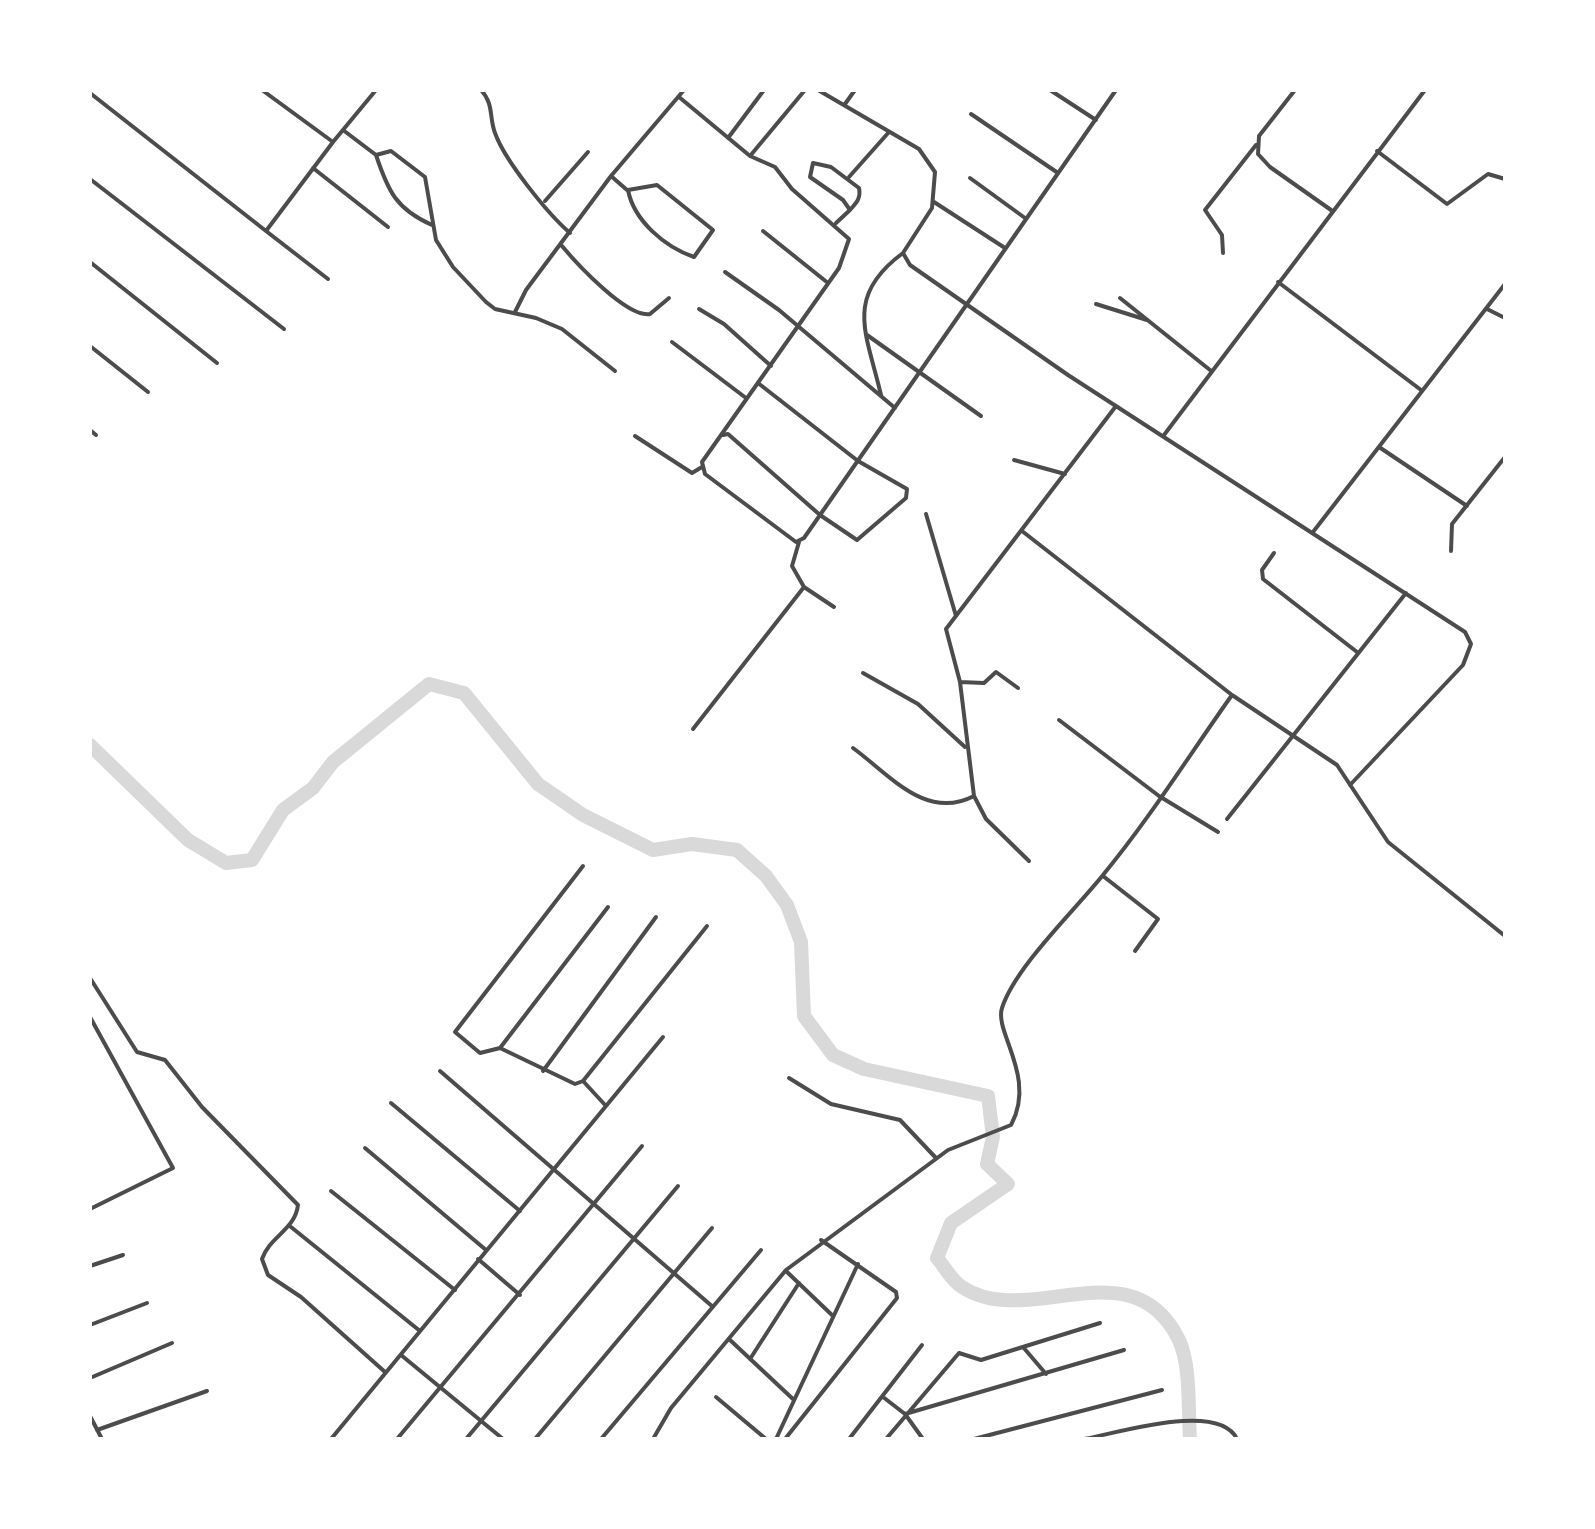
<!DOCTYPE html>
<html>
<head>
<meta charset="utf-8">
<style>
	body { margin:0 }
	#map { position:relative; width:1595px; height:1529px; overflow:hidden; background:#fff; font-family:Quicksand,sans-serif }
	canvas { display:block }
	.frame { position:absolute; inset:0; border:92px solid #fff; pointer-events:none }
</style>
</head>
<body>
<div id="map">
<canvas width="1595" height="1529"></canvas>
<div class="frame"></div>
</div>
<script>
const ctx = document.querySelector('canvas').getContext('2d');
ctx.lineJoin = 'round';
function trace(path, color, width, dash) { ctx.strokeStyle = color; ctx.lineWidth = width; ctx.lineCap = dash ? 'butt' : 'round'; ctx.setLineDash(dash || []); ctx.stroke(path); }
trace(new Path2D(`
	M90,745L188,840L226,863L252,860L283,810L313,788L333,762L429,684L464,693L538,784L583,815L653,850L692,844L737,850L766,876L787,905L801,942L804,1016L833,1055L864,1069L988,1096L993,1137L987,1164L1008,1184L951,1223L937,1258C944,1266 952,1281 962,1287C1028,1331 1132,1244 1179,1340C1191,1366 1188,1410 1190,1439`), '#d9d9d9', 14);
trace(new Path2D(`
	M262,90L333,142L376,90
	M481,90C494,104 489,117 495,133C505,161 548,214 570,233
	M818,90L919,149L935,172L932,208L903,253L910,265L1068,375L1465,632L1471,644L1463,665L1350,785
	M1050,90L1096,120
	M1295,90L1259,136L1258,154L1270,167L1331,210
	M90,93L266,231L333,142
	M679,97L750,156L775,167L792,189L849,239L839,268L702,462L705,474L796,542L804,538L1116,90
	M845,104L855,90
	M971,114L1058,173
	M343,130L376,155L391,151L425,177L436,240L453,267L486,302L495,309L536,318L562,329L615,371
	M728,138L764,90
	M1377,151L1447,204L1488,174L1505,179
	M376,155C388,191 396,209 432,225
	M750,156L805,90
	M313,168L388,227
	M611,176L627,190
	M849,177L889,132
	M970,178L1025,218
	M90,179L284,329
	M657,185L713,230L694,257C665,247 634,221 628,190Z
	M545,201L588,152
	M934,202L1005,248
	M836,223L850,210C857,202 861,198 859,188L831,167L813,163L810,177L843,200L850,210
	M266,231L328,279
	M763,231L828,283
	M562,246C577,264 627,318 650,314L669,298
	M1223,253L1222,235L1205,210L1256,145
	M90,262L217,363
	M725,272L779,310L895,408
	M1278,282L1421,390
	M1120,298L1210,370
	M1096,304L1147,320
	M699,309L724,324L771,366
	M1487,309L1505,318
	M515,312L526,290L611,176L684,90
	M867,335L981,416
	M672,342L746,398
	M90,346L148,392
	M881,395C867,334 843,297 903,253
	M90,430L96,435
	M723,435L728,434L820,515L857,540L906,498L907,489L858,461L758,383
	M1164,435L1425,90
	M635,436L692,473L702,467
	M1379,447L1467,506
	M1014,460L1065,474
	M926,514L956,616
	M1022,531L1232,695L1337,765L1388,842L1505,936
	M1313,532L1505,284
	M1451,551L1452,524L1505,457
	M1274,553L1262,570L1263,579L1357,652
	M804,587L834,607
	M863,673L918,704L965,747
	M960,682L984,683L996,672L1018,688
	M1059,720L1159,796L1218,832
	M693,729L804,587L792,566L799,542
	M853,748C890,775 926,821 974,796
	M1227,819L1406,593
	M1029,861L986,819L974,796L960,682L946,629L1116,406
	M583,866L455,1032L480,1053L500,1048L575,1084L583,1081L606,1106
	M1103,876L1158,919L1135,951
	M90,978L137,1052L165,1060L202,1107L298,1205C295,1230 270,1236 262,1259L268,1275L301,1297L385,1372
	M90,1017L173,1168L90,1209
	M500,1048L608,907
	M440,1071L713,1307
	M543,1071L656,917
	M789,1078L831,1104L900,1120L936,1158
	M583,1081L707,926
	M391,1103L520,1211
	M365,1148L486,1250
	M331,1191L455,1290
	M291,1227L420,1331
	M478,1259L520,1295
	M90,1266L123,1255
	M786,1271L833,1316
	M90,1325L147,1303
	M730,1340L794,1400
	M1023,1347L1046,1374
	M401,1355L503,1439
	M750,1359L799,1283
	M90,1378L172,1343
	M716,1397L766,1439
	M883,1397L905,1414L923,1439
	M905,1414L1124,1350
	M90,1416L102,1439
	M97,1430L207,1391
	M331,1439L663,1037
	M397,1439L642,1146
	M466,1439L678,1186
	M535,1439L712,1228
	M601,1439L761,1250
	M653,1439L671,1408L786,1270L948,1150L1011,1125C1037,1077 994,1032 1002,1008C1015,967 1076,909 1103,875C1150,818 1190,754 1232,695
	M776,1439L858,1264
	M785,1439L897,1298L896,1292L821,1240
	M849,1439L922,1345
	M886,1439L959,1353L981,1360L1100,1323
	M974,1439L1162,1390
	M1084,1439C1118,1433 1219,1401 1237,1439`), '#4c4c4c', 4);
</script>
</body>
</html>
